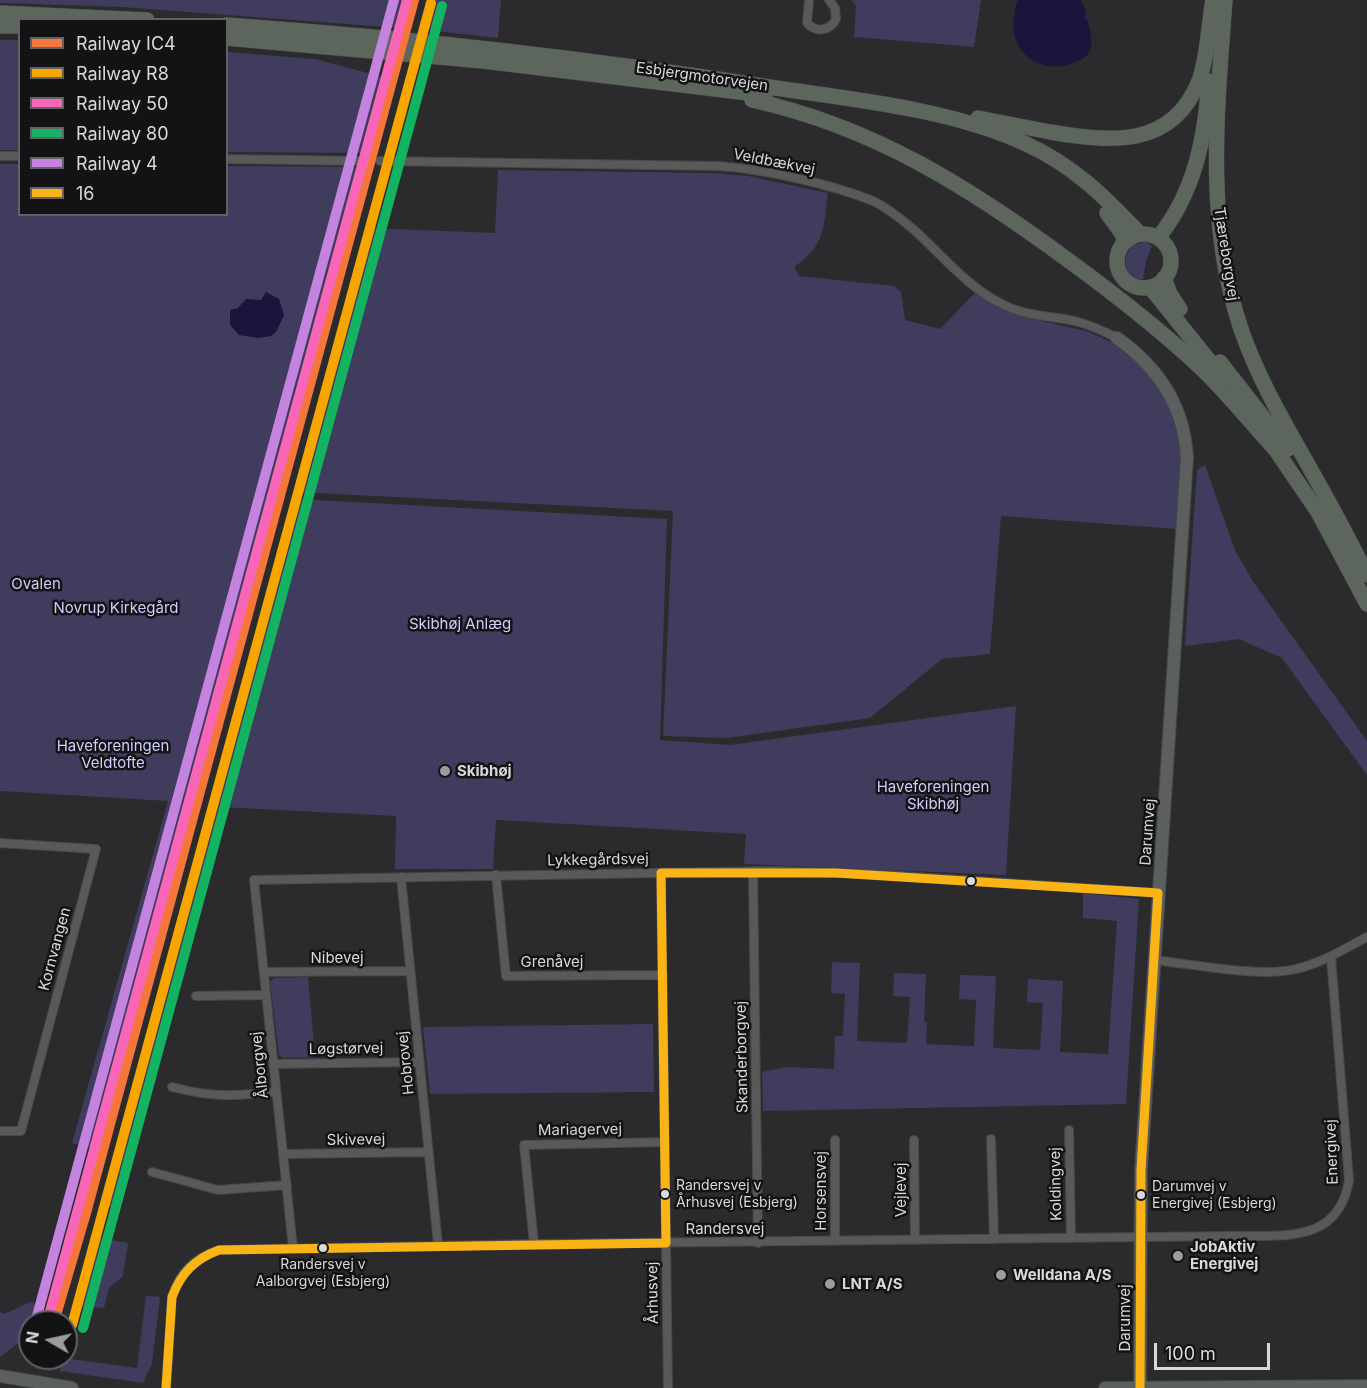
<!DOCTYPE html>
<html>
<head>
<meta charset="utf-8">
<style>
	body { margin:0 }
	#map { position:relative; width:1367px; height:1388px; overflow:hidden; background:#2b2b2d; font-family:Inter,sans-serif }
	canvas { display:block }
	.legend { position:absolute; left:18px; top:18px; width:210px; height:198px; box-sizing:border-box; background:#131315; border:2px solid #626265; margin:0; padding:8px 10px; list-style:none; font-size:18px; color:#d9d9dc }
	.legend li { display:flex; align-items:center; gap:12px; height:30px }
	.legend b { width:30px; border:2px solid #626265 }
	.north { position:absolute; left:18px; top:1310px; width:60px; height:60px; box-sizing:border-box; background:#131315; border:2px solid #626265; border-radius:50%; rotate:279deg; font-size:16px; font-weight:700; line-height:24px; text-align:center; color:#d9d9dc }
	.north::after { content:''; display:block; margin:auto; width:21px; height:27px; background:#9c9c9f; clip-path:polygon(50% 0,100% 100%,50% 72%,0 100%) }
	.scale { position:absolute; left:1154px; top:1343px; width:116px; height:27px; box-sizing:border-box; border:3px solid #d9d9dc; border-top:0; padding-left:8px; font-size:18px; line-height:21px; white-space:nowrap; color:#d9d9dc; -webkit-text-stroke:4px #131315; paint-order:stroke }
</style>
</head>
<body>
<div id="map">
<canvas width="1367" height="1388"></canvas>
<ul class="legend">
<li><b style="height:8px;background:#f5763a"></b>Railway IC4</li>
<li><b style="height:8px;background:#f7a600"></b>Railway R8</li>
<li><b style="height:8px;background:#fa66b7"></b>Railway 50</li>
<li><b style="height:8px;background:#13b361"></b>Railway 80</li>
<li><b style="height:8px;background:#c483df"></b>Railway 4</li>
<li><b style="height:8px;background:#fbb416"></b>16</li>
</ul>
<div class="north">N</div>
<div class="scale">100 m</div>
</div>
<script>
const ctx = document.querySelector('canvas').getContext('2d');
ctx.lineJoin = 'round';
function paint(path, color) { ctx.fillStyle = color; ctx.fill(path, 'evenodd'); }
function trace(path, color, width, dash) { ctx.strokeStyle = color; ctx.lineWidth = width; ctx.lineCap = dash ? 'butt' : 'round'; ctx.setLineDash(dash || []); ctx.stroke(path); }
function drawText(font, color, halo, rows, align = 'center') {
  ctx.font = font + ' Inter,sans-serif'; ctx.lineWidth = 5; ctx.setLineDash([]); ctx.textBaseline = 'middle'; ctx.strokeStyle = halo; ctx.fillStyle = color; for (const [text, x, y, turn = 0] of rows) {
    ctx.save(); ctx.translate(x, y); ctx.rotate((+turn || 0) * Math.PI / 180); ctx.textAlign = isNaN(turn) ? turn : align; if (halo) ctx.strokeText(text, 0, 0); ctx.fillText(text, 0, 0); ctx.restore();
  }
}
paint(new Path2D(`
	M0,0H407L399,28L122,7L0,3Z
	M426,0H501L498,38L418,29Z
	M851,0H981L974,47L854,37L856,6Z
	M0,40H19V150H0Z
	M227,52L315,59L387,78L366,153L227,152Z
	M0,164H19L20,214H226L227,166L362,167L209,717L93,1149L72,1143L168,801L0,791Z
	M498,170L712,173L748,176L828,193C823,228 826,245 794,267L799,276L894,286L901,292L905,320L940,329L975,293L1015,315L1086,331L1111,342L1145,368L1168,401L1180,444V484L1177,529L1001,516L990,654L942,659L870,718L726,738L663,736L673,511L296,492L366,228L495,233Z
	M1146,241L1152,246L1146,261L1143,280C1125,277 1120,258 1133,245Z
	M1205,465L1235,550L1252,580L1367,741V775L1282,658L1239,639L1185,646L1197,470Z
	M298,499L667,519L660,740L730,745L1016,706L1006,875L744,864L746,834L496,820L493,869H395L396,816L220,807L116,1208L103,1205L114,1155L234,717H244L240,712L291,513Z
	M1083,893L1139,899L1126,1104L763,1111L762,1072L787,1067L834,1069L835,1036H843L845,994L831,993L832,962L860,963L857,1041L907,1043L910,997L893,996L894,973L926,974L924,1022H927L926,1044L974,1046L976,1000L959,999L960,975L996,976L993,1048L1040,1050L1043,1003L1027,1002L1028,979L1063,981L1060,1052L1108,1054L1117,921L1083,918Z
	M308,977L315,1057L283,1058L279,1055L270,982L274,978Z
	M653,1024L654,1092L430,1094L423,1027Z
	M94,1237L128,1243L123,1276L109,1288L104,1308L79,1306L75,1302Z
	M146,1296L160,1297L152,1364L143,1383L60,1371L63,1358L137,1368Z
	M30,1302L39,1305L18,1343L0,1357V1312L4,1314Z`), '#3f3c5d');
paint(new Path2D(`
	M1018,0H1081L1086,11L1084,18L1088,20C1090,30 1094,43 1089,52C1087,57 1082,59 1078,61C1043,79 1005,52 1015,13C1016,8 1015,5 1018,0Z
	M266,292L279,299L284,315L276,332L271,336L258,338L239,335L230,325V310L238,308L246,299L261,300Z`), '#1c143c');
const street = new Path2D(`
	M809,0L807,23C816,33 830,31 836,19L835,8L829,0
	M0,156H20
	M226,159L365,161
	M380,161L718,166C763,169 831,184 873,201C884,206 897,216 907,224C940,251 964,286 1004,305C1026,316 1051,316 1075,321C1090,325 1104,331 1117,338
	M0,843L96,849L21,1131H0
	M753,871L758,1243
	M661,873L668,1388
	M496,875L506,976L663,975
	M401,877L438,1245
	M1154,960C1192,964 1260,978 1296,969C1322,963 1344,949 1367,937
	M264,972L410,971
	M196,996L266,995
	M273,1064L420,1062
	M172,1087C214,1098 234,1096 276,1092
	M1069,1130L1071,1238
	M991,1139L994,1239
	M835,1140V1241
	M914,1140L915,1240
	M283,1154L429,1152
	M152,1172L218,1190L287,1185
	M534,1244L524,1145L665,1142
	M293,1248L254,880L772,871L870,874L1158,893
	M166,1388L172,1297C180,1272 194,1258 219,1250L534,1244L1234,1236C1283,1235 1339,1244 1349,1180L1331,957`);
const secondary = new Path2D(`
	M1117,338C1158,367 1184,406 1187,457L1141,1170L1140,1388
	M0,1376L72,1388
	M1105,1388L1367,1386`);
const highway = new Path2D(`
	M1225,0C1217,109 1205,223 1241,329C1257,376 1282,419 1307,463C1328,500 1348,537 1367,575
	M0,13L147,20
	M226,25C410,38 594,59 776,88C856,100 949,109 1024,143C1073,165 1104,196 1140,234
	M0,26H20
	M226,38L483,61L765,95
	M752,100C875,127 972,189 1072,263C1117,296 1162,331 1202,369C1228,394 1251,423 1275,449
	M978,118C1002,123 1026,127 1050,132C1110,142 1172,149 1199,81C1208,56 1208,27 1213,0
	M1107,213L1123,235L1124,243
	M1117 261a27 27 0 1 1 54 0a27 27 0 1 1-54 0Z
	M1158,238C1195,192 1205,138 1209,81
	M1164,278L1170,294L1180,309
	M1150,287L1223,378
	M1220,362L1288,449
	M1271,443L1318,512L1367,604`);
trace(street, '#474749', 10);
trace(secondary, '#474749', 14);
trace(highway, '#474749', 16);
trace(street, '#59595a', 8);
trace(secondary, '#5b5f5d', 12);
trace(highway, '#5d665d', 15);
trace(new Path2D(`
	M661,873H836L1158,893
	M661,873L666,1243
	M166,1388L172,1297C181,1273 195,1259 219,1250L666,1243
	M1140,1388L1141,1170L1158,893`), '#fbb416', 9);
trace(new Path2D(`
	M54,1322L86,1213L414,0`), '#f5763a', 10);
trace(new Path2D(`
	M72,1325L431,3`), '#f7a600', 10);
trace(new Path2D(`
	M48,1319L407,0`), '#fa66b7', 10);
trace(new Path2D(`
	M83,1328L442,6`), '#13b361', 10);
trace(new Path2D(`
	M37,1316L394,0`), '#c483df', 10);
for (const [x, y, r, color] of [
	[445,771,6,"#9c9c9f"],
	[971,881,5,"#d9d9dc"],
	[665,1194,5,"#d9d9dc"],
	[1141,1195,5,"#d9d9dc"],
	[323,1248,5,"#d9d9dc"],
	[1178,1256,6,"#9c9c9f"],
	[1001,1275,6,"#9c9c9f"],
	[830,1284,6,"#9c9c9f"]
]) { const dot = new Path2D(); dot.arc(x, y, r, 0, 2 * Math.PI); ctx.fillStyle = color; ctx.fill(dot); trace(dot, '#131315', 2); }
drawText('14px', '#d9d9dc', '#131315', [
	["Randersvej v",676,1186],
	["Århusvej (Esbjerg)",676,1203],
	["Darumvej v",1152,1187],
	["Energivej (Esbjerg)",1152,1204],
	["Randersvej v",323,1265,"center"],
	["Aalborgvej (Esbjerg)",323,1282,"center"]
], 'left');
drawText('15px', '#d9d9dc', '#131315', [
	["Esbjergmotorvejen",702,77,8],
	["Veldbækvej",774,162,11],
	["Tjæreborgvej",1226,254,81],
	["Darumvej",1148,832,-86],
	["Lykkegårdsvej",598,860,-1],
	["Kornvangen",55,949,-75],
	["Nibevej",337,958],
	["Grenåvej",552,962],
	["Løgstørvej",346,1049,-1],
	["Skanderborgvej",742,1057,-91],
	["Hobrovej",406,1063,-96],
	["Ålborgvej",260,1065,-96],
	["Mariagervej",580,1130,-1],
	["Skivevej",356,1140,-1],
	["Energivej",1332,1152,-92],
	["Koldingvej",1056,1184,-91],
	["Vejlevej",901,1190,-90],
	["Horsensvej",821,1191,-90],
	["Randersvej",725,1229],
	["Århusvej",653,1293,-91],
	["Darumvej",1125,1318,-90]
]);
drawText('15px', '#cfcdfd', '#131315', [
	["Ovalen",36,584],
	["Novrup Kirkegård",116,608],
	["Skibhøj Anlæg",460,624],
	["Haveforeningen",113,746],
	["Veldtofte",113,763],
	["Haveforeningen",933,787],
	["Skibhøj",933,804]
]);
drawText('bold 15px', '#d9d9dc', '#131315', [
	["Skibhøj",457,771],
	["JobAktiv",1190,1247],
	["Energivej",1190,1264],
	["Welldana A/S",1013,1275],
	["LNT A/S",842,1284]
], 'left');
</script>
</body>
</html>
